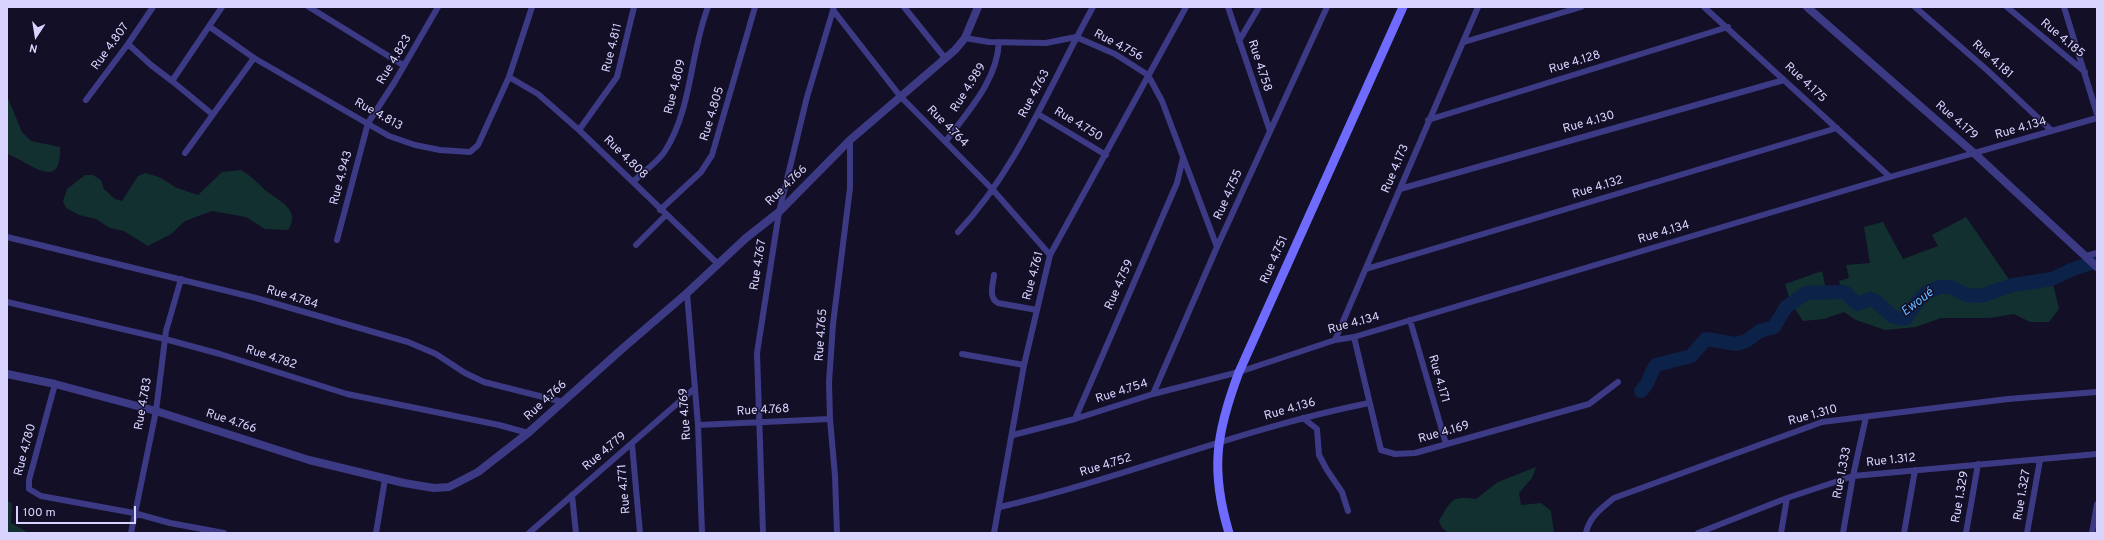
<!DOCTYPE html>
<html>
<head>
<meta charset="utf-8">
<style>
	body { margin:0 }
	#map { position:relative; width:2104px; height:540px; overflow:hidden; background:#130f26; font-family:Overpass,sans-serif }
	canvas { display:block }
	.frame { position:absolute; inset:0; border:8px solid #d9d4ff; pointer-events:none }
	.north { position:absolute; left:16px; top:16px; width:40px; height:40px; -webkit-text-stroke:3px #130f26; paint-order:stroke; rotate:192deg; font-size:11px; font-weight:700; line-height:16px; text-align:center; color:#d9d4ff }
	.north::after { content:''; display:block; margin:auto; width:14px; height:18px; background:#d9d4ff; clip-path:polygon(50% 0,100% 100%,50% 72%,0 100%) }
	.scale { position:absolute; left:16px; top:506px; width:120px; height:18px; box-sizing:border-box; border:2px solid #d9d4ff; border-top:0; padding-left:5px; font-size:12px; line-height:14px; white-space:nowrap; color:#d9d4ff; -webkit-text-stroke:3px #130f26; paint-order:stroke }
</style>
</head>
<body>
<div id="map">
<canvas width="2104" height="540"></canvas>
<div class="frame"></div>
<div class="north">N</div>
<div class="scale">100 m</div>
</div>
<script>
const ctx = document.querySelector('canvas').getContext('2d');
ctx.lineJoin = 'round';
function paint(path, color) { ctx.fillStyle = color; ctx.fill(path, 'evenodd'); }
function trace(path, color, width, dash) { ctx.strokeStyle = color; ctx.lineWidth = width; ctx.lineCap = dash ? 'butt' : 'round'; ctx.setLineDash(dash || []); ctx.stroke(path); }
function drawText(font, color, halo, rows, align = 'center') {
  ctx.font = font + ' Overpass,sans-serif'; ctx.lineWidth = 3; ctx.setLineDash([]); ctx.textBaseline = 'middle'; ctx.strokeStyle = halo; ctx.fillStyle = color; for (const [text, x, y, turn = 0] of rows) {
    ctx.save(); ctx.translate(x, y); ctx.rotate((+turn || 0) * Math.PI / 180); ctx.textAlign = isNaN(turn) ? turn : align; if (halo) ctx.strokeText(text, 0, 0); ctx.fillText(text, 0, 0); ctx.restore();
  }
}
paint(new Path2D(`
	M7,96L22,132L31,141L60,147C62,195 27,160 7,154Z
	M241,170C251,176 257,182 265,190C278,201 302,209 288,230L265,229L246,217L212,211L185,221L171,234L148,246L124,231L110,228L96,219L79,215L66,208L63,201L67,189L85,175H93L101,180L104,189L115,199L122,201L138,176L145,173L159,177L177,188L198,195L222,172Z
	M1966,217L2013,285L2052,279L2059,309L2049,322H2030L2014,314L1989,318H1941L1916,327L1885,330L1856,320L1844,312L1824,319L1803,321L1791,303L1785,284L1822,271L1827,294L1842,292L1839,281L1849,278L1846,265L1870,263L1864,227L1883,222L1903,259L1938,246L1932,235Z
	M1536,467L1532,478L1519,493L1521,505L1541,503L1551,511L1554,533H1449L1442,528L1439,521C1452,500 1450,496 1476,499L1498,482Z
	M7,501L12,503L11,523L29,533H7Z`), '#12302f');
trace(new Path2D(`
	M1641,391C1650,383 1649,374 1656,365L1691,356L1706,339L1736,344L1746,341L1760,331L1774,327L1786,307L1806,293L1843,292L1846,293L1857,304L1870,299L1874,300L1892,316L1902,319L1906,318L1918,301L1927,292L1940,287H1951L1966,295L1980,296L2013,285L2052,279L2071,270L2097,261`), '#0c2248', 14);
trace(new Path2D(`
	M309,7L403,65
	M904,7L945,58
	M1228,7L1270,131
	M1704,7L1890,177
	M1915,7L1987,70L2052,131
	M2007,7L2085,72
	M2064,7L2097,114
	M833,10L900,96L993,190L1050,255
	M210,27L254,58L389,136L415,145L440,150L470,152L478,145L509,77L532,7
	M965,38L989,42L1046,43L1076,37L1115,54L1148,75L1162,101L1217,247
	M1239,41L1259,7
	M1464,42L1581,7
	M128,44L151,65L172,81L222,7
	M509,77L538,94L579,130L718,264
	M172,81L212,114
	M86,100L128,44L153,7
	M1038,114L1106,155
	M1428,120L1728,27
	M579,130L617,77L634,7
	M946,141C968,111 997,81 999,42
	M185,153L254,58
	M634,181C643,172 658,162 665,151C692,109 690,53 708,7
	M1400,189L1784,80
	M660,210L701,172L712,155L755,7
	M958,232C1018,168 1050,84 1093,7
	M7,237L256,298L408,342L436,354L465,373L484,382L563,402
	M337,240L368,123L394,83L438,7
	M636,245L666,215
	M2086,256L2097,253
	M1366,269L1837,128
	M994,275C993,285 988,297 998,303L1037,310
	M687,293L698,425L702,533
	M7,302L165,339L220,354L347,394L499,425L528,433
	M1410,320L1446,444
	M1354,337L1381,450L1395,454L1415,453L1589,404L1618,382
	M1335,340L1478,7
	M962,354L1024,365
	M55,384L29,480V489L41,496L134,513L170,523L224,533
	M1153,394L1217,247L1327,7
	M1303,418L1317,429L1319,455L1327,470L1342,492L1348,511
	M1075,419L1177,183L1183,158
	M698,425L830,419
	M1013,435L1075,419L1153,394L1239,372L1335,340L1354,337L1890,177L2097,118
	M632,444L640,533
	M572,495L576,533
	M1000,507C1124,478 1243,428 1369,403
	M131,533L156,411L166,331L181,279
	M376,533L385,479
	M529,533L695,388
	M763,533L757,353L779,212L807,97L834,7
	M837,533L835,476L830,419L829,382L833,324L850,188V140
	M994,533L1024,365L1050,255L1186,7
	M1586,533C1589,517 1602,508 1614,498L1822,422L2008,399L2097,392
	M1698,533L1787,498L1853,476L2097,454
	M1781,533L1787,498
	M1843,533L1853,476L1866,417
	M1904,533L1915,470
	M1966,533L1978,464
	M2027,533L2040,460
	M2092,533L2097,504`), '#3d3a85', 6);
trace(new Path2D(`
	M1807,7L1975,154L2097,267
	M7,374L55,384L156,411L309,460L404,483L434,488L449,487L478,472L528,433L622,349L687,293L746,238L779,212L850,140L955,50L965,38L978,7`), '#3d3a85', 8);
trace(new Path2D(`
	M1229,533C1210,470 1216,433 1239,372L1403,7`), '#6f6bff', 9);
drawText('12px', '#d9d4ff', '#130f26', [
	["Rue 4.185",2062,39,40],
	["Rue 4.756",1118,46,28],
	["Rue 4.807",111,47,-54],
	["Rue 4.811",613,48,-76],
	["Rue 4.823",395,60,-59],
	["Rue 4.181",1992,60,42],
	["Rue 4.128",1575,63,-17],
	["Rue 4.758",1259,66,72],
	["Rue 4.175",1805,83,43],
	["Rue 4.809",676,87,-76],
	["Rue 4.989",969,88,-58],
	["Rue 4.763",1035,94,-62],
	["Rue 4.805",713,114,-73],
	["Rue 4.813",378,115,29],
	["Rue 4.179",1956,121,41],
	["Rue 4.130",1589,123,-16],
	["Rue 4.750",1078,125,31],
	["Rue 4.764",947,127,45],
	["Rue 4.134",2021,129,-16],
	["Rue 4.808",625,158,44],
	["Rue 4.173",1396,169,-67],
	["Rue 4.943",342,178,-75],
	["Rue 4.766",787,186,-44],
	["Rue 4.132",1598,188,-17],
	["Rue 4.755",1229,195,-66],
	["Rue 4.134",1664,233,-17],
	["Rue 4.751",1275,260,-66],
	["Rue 4.767",759,265,-81],
	["Rue 4.761",1034,276,-75],
	["Rue 4.759",1120,285,-66],
	["Rue 4.784",292,298,17],
	["Rue 4.134",1354,324,-15],
	["Rue 4.765",822,335,-86],
	["Rue 4.782",271,358,18],
	["Rue 4.171",1438,379,74],
	["Rue 4.754",1122,392,-18],
	["Rue 4.766",546,401,-43],
	["Rue 4.783",144,404,-80],
	["Rue 4.136",1290,410,-16],
	["Rue 4.768",763,411,-3],
	["Rue 4.769",686,414,-94],
	["Rue 1.310",1813,416,-15],
	["Rue 4.766",231,422,18],
	["Rue 4.169",1444,433,-16],
	["Rue 4.780",26,450,-75],
	["Rue 4.779",605,452,-40],
	["Rue 1.312",1891,461,-6],
	["Rue 4.752",1106,466,-17],
	["Rue 1.333",1843,473,-79],
	["Rue 4.771",625,489,-95],
	["Rue 1.327",2023,495,-80],
	["Rue 1.329",1961,497,-80]
]);
drawText('italic 13px', '#62b6ff', '#130f26', [
	["Ewoué",1918,303,-38]
]);
</script>
</body>
</html>
